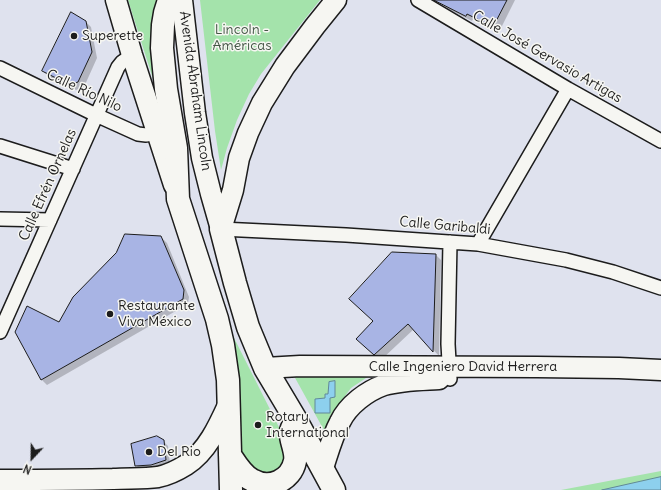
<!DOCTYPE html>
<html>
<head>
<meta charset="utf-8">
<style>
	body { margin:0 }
	#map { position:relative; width:661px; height:490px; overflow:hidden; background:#dfe2ee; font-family:Delius,sans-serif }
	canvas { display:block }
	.north { position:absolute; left:12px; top:438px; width:40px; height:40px; -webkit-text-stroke:3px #f6f6f2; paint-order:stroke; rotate:202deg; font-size:11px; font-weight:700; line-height:16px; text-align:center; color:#1c1c1c }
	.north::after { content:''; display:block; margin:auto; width:14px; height:18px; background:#1c1c1c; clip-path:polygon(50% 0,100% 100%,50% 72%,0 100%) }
</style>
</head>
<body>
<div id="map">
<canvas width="661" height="490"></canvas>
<div class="north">N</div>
</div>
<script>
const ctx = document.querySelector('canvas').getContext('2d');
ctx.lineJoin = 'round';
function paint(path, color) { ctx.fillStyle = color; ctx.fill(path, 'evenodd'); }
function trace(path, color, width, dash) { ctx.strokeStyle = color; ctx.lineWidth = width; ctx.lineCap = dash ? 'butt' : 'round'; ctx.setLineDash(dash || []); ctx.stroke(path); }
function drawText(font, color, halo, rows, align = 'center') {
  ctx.font = font + ' Delius,sans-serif'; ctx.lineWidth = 3; ctx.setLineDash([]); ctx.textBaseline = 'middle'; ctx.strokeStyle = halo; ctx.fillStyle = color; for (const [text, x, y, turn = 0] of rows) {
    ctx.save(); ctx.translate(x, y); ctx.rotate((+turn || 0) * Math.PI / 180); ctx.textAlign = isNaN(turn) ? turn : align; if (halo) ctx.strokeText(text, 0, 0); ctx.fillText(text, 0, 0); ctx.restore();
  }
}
paint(new Path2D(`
	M128,0H156C150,26 154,52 155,78L153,79Z
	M200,0H320L261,74L249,94L237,120L227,148L221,170L215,131Z
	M229,328L290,449L285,470L259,477L240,455Z
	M294,376H369L351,388L330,416L325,432Z
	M661,471V490H553H561Z`), '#a4e3ab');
const water = new Path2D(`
	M335,381V397L330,398V413H315V399L325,398V394H328L329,382Z
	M661,477V490H602Z`);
paint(water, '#8dd0ee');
trace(water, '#60889a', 1);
paint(new Path2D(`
	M444,0H515L499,32L473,19L472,21L448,9L443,4Z
	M85,21L91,27L97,58L84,87L76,90L49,77L43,71Z
	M161,237L167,243L189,297L188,304L47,385L42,380L16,332L59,324Z
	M436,255L441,260L439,356L414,329L381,360L363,345Z
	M163,441L168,446L170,464L156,468L140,469L136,465Z`), '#0003');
const building = new Path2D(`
	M434,0H507L493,27L467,14L466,16Z
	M71,12L86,21L92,52L78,82L70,85L42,71Z
	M125,234L161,236L184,290L183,299L41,380L15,332L27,306L59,322L73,297L116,253Z
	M392,252L436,254L433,352L408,324L374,355L356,339L373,321L349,299Z
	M157,436L164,440L166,460L151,465L135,466L131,444Z`);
paint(building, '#a8b4e4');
trace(building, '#1c1c1c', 1);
const street = new Path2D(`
	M418,0L568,89L661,141
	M0,68L96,115L138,134L146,135L157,133
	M0,146L73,169
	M0,219L50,220
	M221,229L346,235L478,244L566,260L613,272L661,288
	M478,244L568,89
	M0,332L118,67L122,62L132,55
	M450,379L448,344L450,242`);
const primary = new Path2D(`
	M116,0L132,55L174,185
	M182,0L195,113L202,158L211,194L221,229
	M221,229L233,190L239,158L248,133L262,103L285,66L315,26L336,0
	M265,368L300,366L537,367L619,368L661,370
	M323,468C328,453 332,437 340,422C348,405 367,391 384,385C402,380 421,380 439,379
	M0,480C38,480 75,480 113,479C128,478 143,479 158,477C168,475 178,470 186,465C207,452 219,425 229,403`);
const highway = new Path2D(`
	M169,0L165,13L163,25L162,48L166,89L176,148L178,199L217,319L223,345L228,380L231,490
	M221,229L235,283L248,327L265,368L296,420L334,490
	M230,455C236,464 242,475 252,480C269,490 291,481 295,461C297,451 289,438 291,431C292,427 295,423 296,420`);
trace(street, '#1c1c1c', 16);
trace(primary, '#1c1c1c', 23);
trace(highway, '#1c1c1c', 25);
trace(street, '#f6f6f2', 13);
trace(primary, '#f6f6f2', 20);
trace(highway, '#f6f6f2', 22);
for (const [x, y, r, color] of [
	[74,36,4,"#1c1c1c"],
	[110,314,4,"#1c1c1c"],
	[258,425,4,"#1c1c1c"],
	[149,452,4,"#1c1c1c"]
]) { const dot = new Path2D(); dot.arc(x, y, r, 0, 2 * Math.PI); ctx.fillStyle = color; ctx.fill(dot); trace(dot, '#f6f6f2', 1.5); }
drawText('14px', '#455847', '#f6f6f2', [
	["Lincoln -",242,30],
	["Américas",242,46]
]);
drawText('14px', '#1c1c1c', '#f6f6f2', [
	["Superette",82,36],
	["Restaurante",118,306],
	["Viva México",118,322],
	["Rotary",266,417],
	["International",266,433],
	["Del Rio",157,452]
], 'left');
drawText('14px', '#1c1c1c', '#f6f6f2', [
	["Calle José Gervasio Artigas",547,57,30],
	["Calle Río Nilo",84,91,25],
	["Avenida Abraham Lincoln",195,91,82],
	["Calle Efrén Ornelas",48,185,-66],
	["Calle Garibaldi",445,226,5],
	["Calle Ingeniero David Herrera",463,367]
]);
</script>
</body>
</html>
